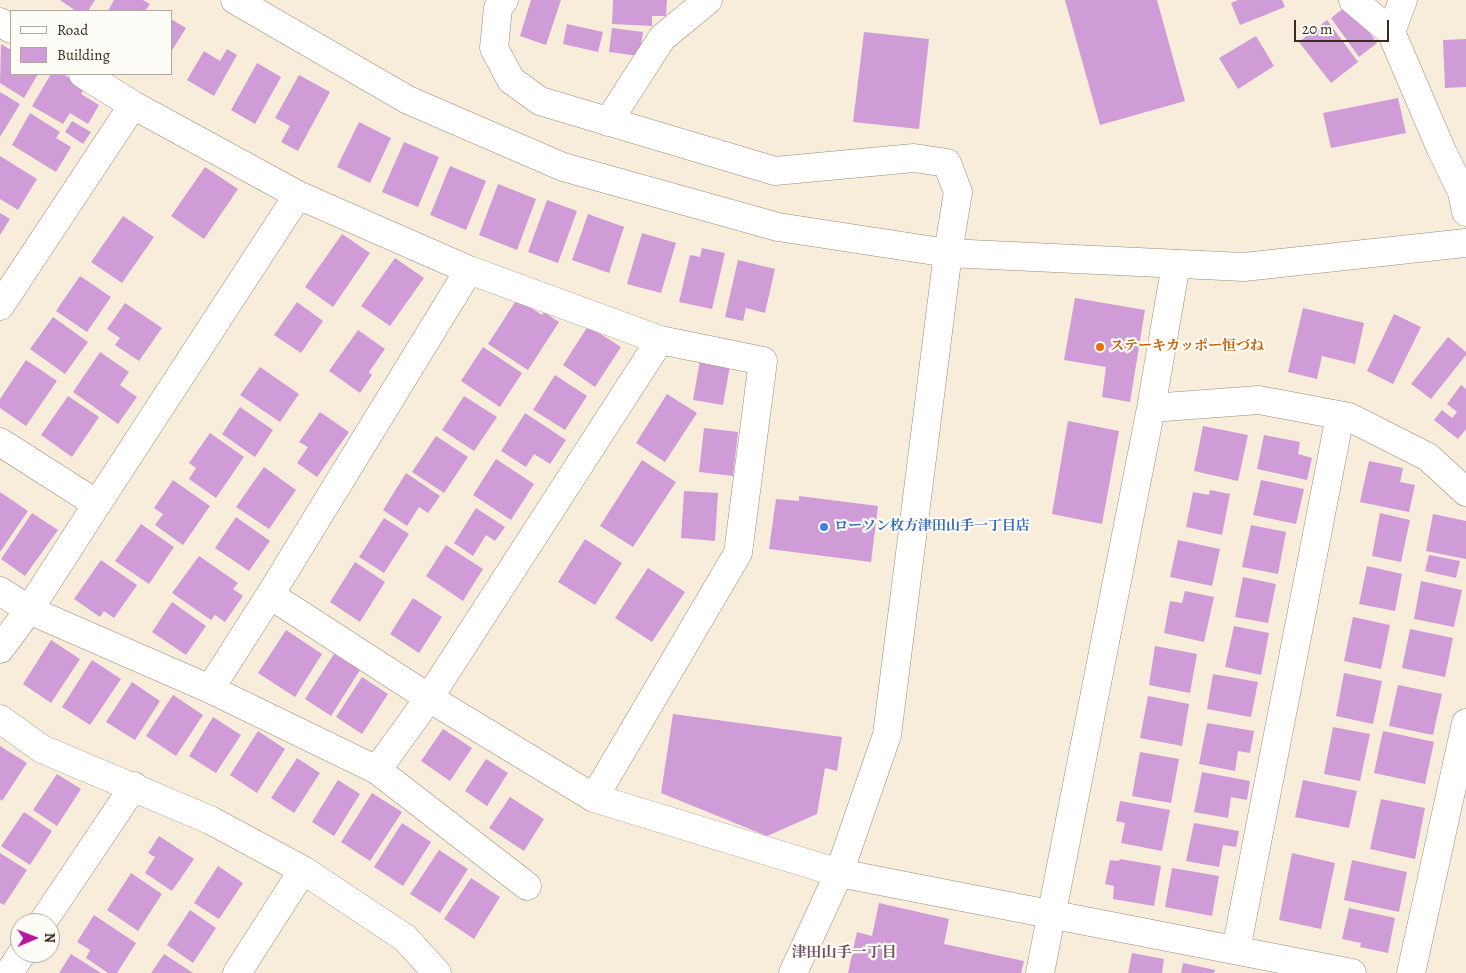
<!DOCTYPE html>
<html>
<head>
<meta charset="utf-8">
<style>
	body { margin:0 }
	#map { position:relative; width:1466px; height:973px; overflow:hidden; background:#f8ecdb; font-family:Alegreya,serif }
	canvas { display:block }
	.legend { position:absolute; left:10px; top:10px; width:162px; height:65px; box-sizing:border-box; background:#fdfcf7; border:1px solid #afa8a0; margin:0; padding:6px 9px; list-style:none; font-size:15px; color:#3b2a1e }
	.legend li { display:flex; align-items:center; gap:10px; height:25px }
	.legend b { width:25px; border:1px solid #afa8a0 }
	.north { position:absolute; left:10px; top:913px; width:50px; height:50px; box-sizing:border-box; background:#fdfcf7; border:1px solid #afa8a0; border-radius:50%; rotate:89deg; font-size:14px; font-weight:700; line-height:20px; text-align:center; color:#3b2a1e }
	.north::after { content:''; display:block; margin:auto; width:18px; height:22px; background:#b5179e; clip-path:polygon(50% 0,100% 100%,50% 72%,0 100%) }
	.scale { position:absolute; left:1294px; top:20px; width:95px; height:22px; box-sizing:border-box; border:2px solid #3b2a1e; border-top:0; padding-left:6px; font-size:15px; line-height:18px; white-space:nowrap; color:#3b2a1e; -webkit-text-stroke:4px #fdfcf7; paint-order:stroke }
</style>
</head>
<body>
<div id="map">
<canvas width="1466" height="973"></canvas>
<ul class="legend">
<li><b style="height:6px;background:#fff"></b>Road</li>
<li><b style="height:14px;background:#d09cd8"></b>Building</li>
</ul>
<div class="north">N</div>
<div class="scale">20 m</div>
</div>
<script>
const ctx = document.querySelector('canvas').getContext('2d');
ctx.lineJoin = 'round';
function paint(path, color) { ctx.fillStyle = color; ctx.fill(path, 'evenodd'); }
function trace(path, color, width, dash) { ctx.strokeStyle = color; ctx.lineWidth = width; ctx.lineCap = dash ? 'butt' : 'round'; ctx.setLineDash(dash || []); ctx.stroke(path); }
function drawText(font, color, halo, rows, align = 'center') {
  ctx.font = font + ' Alegreya,"Noto Serif JP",serif'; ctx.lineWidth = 4.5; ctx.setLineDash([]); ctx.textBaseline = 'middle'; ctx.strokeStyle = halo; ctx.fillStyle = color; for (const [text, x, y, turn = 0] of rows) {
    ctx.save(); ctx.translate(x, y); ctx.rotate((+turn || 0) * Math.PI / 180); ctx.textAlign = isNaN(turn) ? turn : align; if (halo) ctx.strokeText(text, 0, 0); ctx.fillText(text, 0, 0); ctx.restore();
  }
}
paint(new Path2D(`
	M60,0H95L88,11H76Z
	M114,0H143L150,4L145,11H108Z
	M531,0H561L546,45L520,36Z
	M613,0H667L666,16H652V26L612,24Z
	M1065,0H1157L1185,101L1100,125Z
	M1238,0H1282L1285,7L1240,25L1231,3Z
	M1349,4L1377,43L1359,57L1331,18Z
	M171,19L186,28L171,52Z
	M1327,20L1358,62L1331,83L1299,42Z
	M567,24L603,32L598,52L563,44Z
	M612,28L643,32L639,56L609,52Z
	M864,32L929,39L919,129L853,122Z
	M1256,36L1274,66L1238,89L1219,58Z
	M1466,39V87L1445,88L1443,40Z
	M1,44L11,50V74H38L24,98L0,83Z
	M227,49L237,55L214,96L187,80L204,51L220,61Z
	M257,63L281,77L255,124L231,110Z
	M51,74H63L85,87L81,94L99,105L88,124L70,113L63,124L32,106Z
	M299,75L330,92L298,151L281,142L290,126L275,118Z
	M0,92L20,104L0,137Z
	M1398,98L1406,133L1331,148L1323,113Z
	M30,113L60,132L56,138L71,147L56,172L12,145Z
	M72,121L91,132L83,144L65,132Z
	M359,122L391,138L370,183L337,167Z
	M404,142L439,157L418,207L382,192Z
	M0,156L37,179L18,210L0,199Z
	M450,166L486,181L466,230L430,215Z
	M205,167L238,189L204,239L171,216Z
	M498,184L536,199L517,250L479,235Z
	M547,200L577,211L558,263L528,252Z
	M0,213L10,219L0,235Z
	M588,214L624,227L609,273L572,260Z
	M123,216L154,237L122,283L91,262Z
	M642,233L676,243L661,293L627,284Z
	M342,234L370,253L333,307L305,287Z
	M702,248L725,253L712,309L679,302L690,255L700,257Z
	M395,258L424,278L390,326L361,306Z
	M738,260L775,269L765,313L746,308L743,321L725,317Z
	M80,276L111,297L87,332L56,311Z
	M1075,298L1145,310L1130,402L1102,397L1106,367L1064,360Z
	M517,299L542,315L544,312L559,322L528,370L488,344Z
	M297,302L323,321L301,353L274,335Z
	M125,303L162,328L139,361L115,345L120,338L107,329Z
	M1303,308L1364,323L1355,364L1322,356L1317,379L1288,372Z
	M1394,314L1421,327L1393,384L1367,371Z
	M53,317L88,342L65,374L30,349Z
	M588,326L621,347L595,387L563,365Z
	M358,330L385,349L369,372L372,375L360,393L329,371Z
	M1448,337L1466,352V355L1431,399L1411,384Z
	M483,347L522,373L500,407L461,381Z
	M100,352L129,372L120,385L137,397L118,424L73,392Z
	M701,355L731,360L723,405L693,400Z
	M26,360L57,381L26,426L0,408V399Z
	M260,367L299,394L280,422L240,395Z
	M555,375L587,396L565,430L533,410Z
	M1461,385L1466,389V429L1458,439L1434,420L1442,410L1452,418L1457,412L1447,404Z
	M667,394L697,413L665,462L636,443Z
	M68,396L99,417L72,457L41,435Z
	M464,396L497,417L474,451L442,430Z
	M240,407L273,430L255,457L222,434Z
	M320,412L349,432L317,477L297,463L308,447L299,442Z
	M525,413L566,440L550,464L534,454L526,467L501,451Z
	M1068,421L1119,431L1102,524L1052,514Z
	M1203,426L1248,435L1238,481L1194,471Z
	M704,428L738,432L733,476L699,472Z
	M210,433L244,457L216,498L189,479L196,468L189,463Z
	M1264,435L1300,442L1298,454L1312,458L1307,480L1257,469Z
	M436,436L468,457L444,493L412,472Z
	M496,459L534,484L511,520L473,495Z
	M642,460L676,482L633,547L600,526Z
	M1369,461L1403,468L1400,482L1415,485L1409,512L1360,502Z
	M264,467L296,490L269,529L236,507Z
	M406,473L440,496L428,513L419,507L407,526L383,510Z
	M173,480L210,506L183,545L155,525L163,514L154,508Z
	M1261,480L1304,489L1296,524L1253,515Z
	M1210,490L1230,494L1222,535L1186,527L1193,492L1209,495Z
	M684,491L718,493L715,541L681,538Z
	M0,492L28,511L0,552Z
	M799,496L878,506L871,562L769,549L776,499L799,501Z
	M476,508L505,527L495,541L486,535L473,556L454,543Z
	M32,513L58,530L25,576L1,559Z
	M1380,513L1410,520L1401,562L1372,556Z
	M1433,514L1466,521V559L1426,551Z
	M236,517L270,541L249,571L215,548Z
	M384,518L409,534L384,573L359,557Z
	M141,524L174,547L149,584L115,561Z
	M1251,525L1286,532L1278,574L1242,567Z
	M585,539L622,563L595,605L558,582Z
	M1178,540L1220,549L1212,586L1170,577Z
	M446,545L483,569L463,601L426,576Z
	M1429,555L1460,561L1456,578L1425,571Z
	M199,556L238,583L233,589L243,596L225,622L215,615L211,620L172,593Z
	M101,560L137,585L114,618L104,611L100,617L74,599Z
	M355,562L385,582L360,622L330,602Z
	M1367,566L1402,574L1395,611L1359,604Z
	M648,568L685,592L652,642L615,618Z
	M1243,577L1276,584L1268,623L1235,617Z
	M1421,581L1462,590L1454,627L1414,619Z
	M1185,591L1214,597L1204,642L1164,633L1170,601L1182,603Z
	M413,598L442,617L419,653L390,634Z
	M172,602L206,626L186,655L152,632Z
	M1353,617L1390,625L1381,669L1344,661Z
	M1234,626L1269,633L1261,675L1225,667Z
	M1410,629L1453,638L1445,677L1402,668Z
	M286,630L322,654L295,697L258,673Z
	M51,640L80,659L51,703L23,684Z
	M1155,646L1197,654L1190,693L1149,685Z
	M334,654L360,670L331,716L305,699Z
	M92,660L121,679L90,725L62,707Z
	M1344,673L1382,681L1373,724L1336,716Z
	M1213,674L1258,682L1251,717L1207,709Z
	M362,677L388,694L362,734L336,717Z
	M132,682L160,701L135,740L106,722Z
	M1398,685L1442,694L1433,735L1389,726Z
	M173,695L203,715L176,756L146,736Z
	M1148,696L1189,704L1182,746L1140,738Z
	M673,714L842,737L837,771L825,768L817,814L767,836L661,793Z
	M213,717L241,735L216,773L189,756Z
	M1207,723L1254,731L1250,753L1238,751L1235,771L1199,764Z
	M1333,727L1370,734L1360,781L1324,774Z
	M443,729L472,748L450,781L421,761Z
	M258,731L285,749L257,793L230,775Z
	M1383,731L1434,742L1425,784L1374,773Z
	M0,746L27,763L2,801L0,799Z
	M1140,752L1179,759L1171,803L1132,796Z
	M297,758L320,773L294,813L271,798Z
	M486,759L508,773L487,806L465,791Z
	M1202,772L1250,781L1247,800L1231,797L1228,818L1194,812Z
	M57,774L81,789L57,826L33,810Z
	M338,780L360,794L334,836L312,822Z
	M1303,780L1357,791L1349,828L1295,817Z
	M372,793L402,812L370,861L341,842Z
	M510,797L544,819L524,851L489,828Z
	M1381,799L1425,808L1415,859L1370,849Z
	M1120,801L1170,810L1162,851L1121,843L1125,823L1116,821Z
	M24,812L52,831L30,865L1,846Z
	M402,823L431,842L403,886L374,867Z
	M1194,823L1239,831L1236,847L1223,845L1219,867L1186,861Z
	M159,836L194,859L172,891L145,873L155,857L148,853Z
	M439,850L468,869L440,913L410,894Z
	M0,853L27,870L4,905L0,903Z
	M1292,853L1335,863L1321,929L1279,920Z
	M1120,859L1161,866L1154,906L1113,899L1114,886L1105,884L1110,860L1119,861Z
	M1352,860L1407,872L1399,912L1344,900Z
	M218,866L243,883L219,919L194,903Z
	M1172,868L1219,876L1212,916L1165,907Z
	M131,873L162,894L138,931L107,910Z
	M471,878L500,897L474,939L444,919Z
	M879,903L949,919L944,944L1024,961L1021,973H848L857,932L872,936Z
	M1349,908L1395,918L1388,953L1360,947L1361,943L1342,939Z
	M190,910L216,928L193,963L167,945Z
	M94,915L136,943L117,973H108L86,958L90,950L77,942Z
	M1132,953L1164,959L1162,973H1128Z
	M71,954L101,973H59Z
	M164,954L193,973H151Z
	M1183,963L1215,970L1214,973H1181Z`), '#d09cd8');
const minor = new Path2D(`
	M504,0L498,8L494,48L511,80L540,101L775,171L914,158L947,163L958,192L948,253
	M1353,0L1391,32L1441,149L1462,192L1466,212
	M0,22L11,29
	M1391,32L1403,0
	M83,74L133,105L298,195L469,270L660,340L763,361L738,553L594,798
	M608,122L662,38L708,0
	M469,270L270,595L429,698L594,798L839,873L1352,973
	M0,306L133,105
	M1151,408L1259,400L1349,417L1428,457L1466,492
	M0,442L97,504L298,195
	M0,591L29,610L210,689L377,770L527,886
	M0,649L29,610L97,504
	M210,689L270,595
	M0,719L42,749L210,820L303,870L405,938L437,973
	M377,770L429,698L660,340
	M42,923L134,786
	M1236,950L1340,416
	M9,973L22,953
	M237,973L303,870
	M1040,973L1151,408L1176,264
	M1411,973L1466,723`);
const tertiary = new Path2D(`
	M235,0L408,100L563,167L778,227L948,253L1244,267L1466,243
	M793,973L839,873L887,735L948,253`);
trace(minor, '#9a8b7c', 29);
trace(tertiary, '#9a8b7c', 29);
trace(minor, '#fff', 28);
trace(tertiary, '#fff', 28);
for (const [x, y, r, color] of [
	[1100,347,5,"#e8710a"],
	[824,527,5,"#3f7fe0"]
]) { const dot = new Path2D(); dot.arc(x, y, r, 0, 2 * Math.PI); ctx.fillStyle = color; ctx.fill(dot); trace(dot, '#fdfcf7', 2); }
drawText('bold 14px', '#c56008', '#fdfcf7', [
	["ステーキカッポー恒づね",1110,347]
], 'left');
drawText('bold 14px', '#366cbe', '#fdfcf7', [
	["ローソン枚方津田山手一丁目店",834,527]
], 'left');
drawText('bold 15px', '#6f525f', '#fdfcf7', [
	["津田山手一丁目",844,953]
]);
</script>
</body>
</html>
